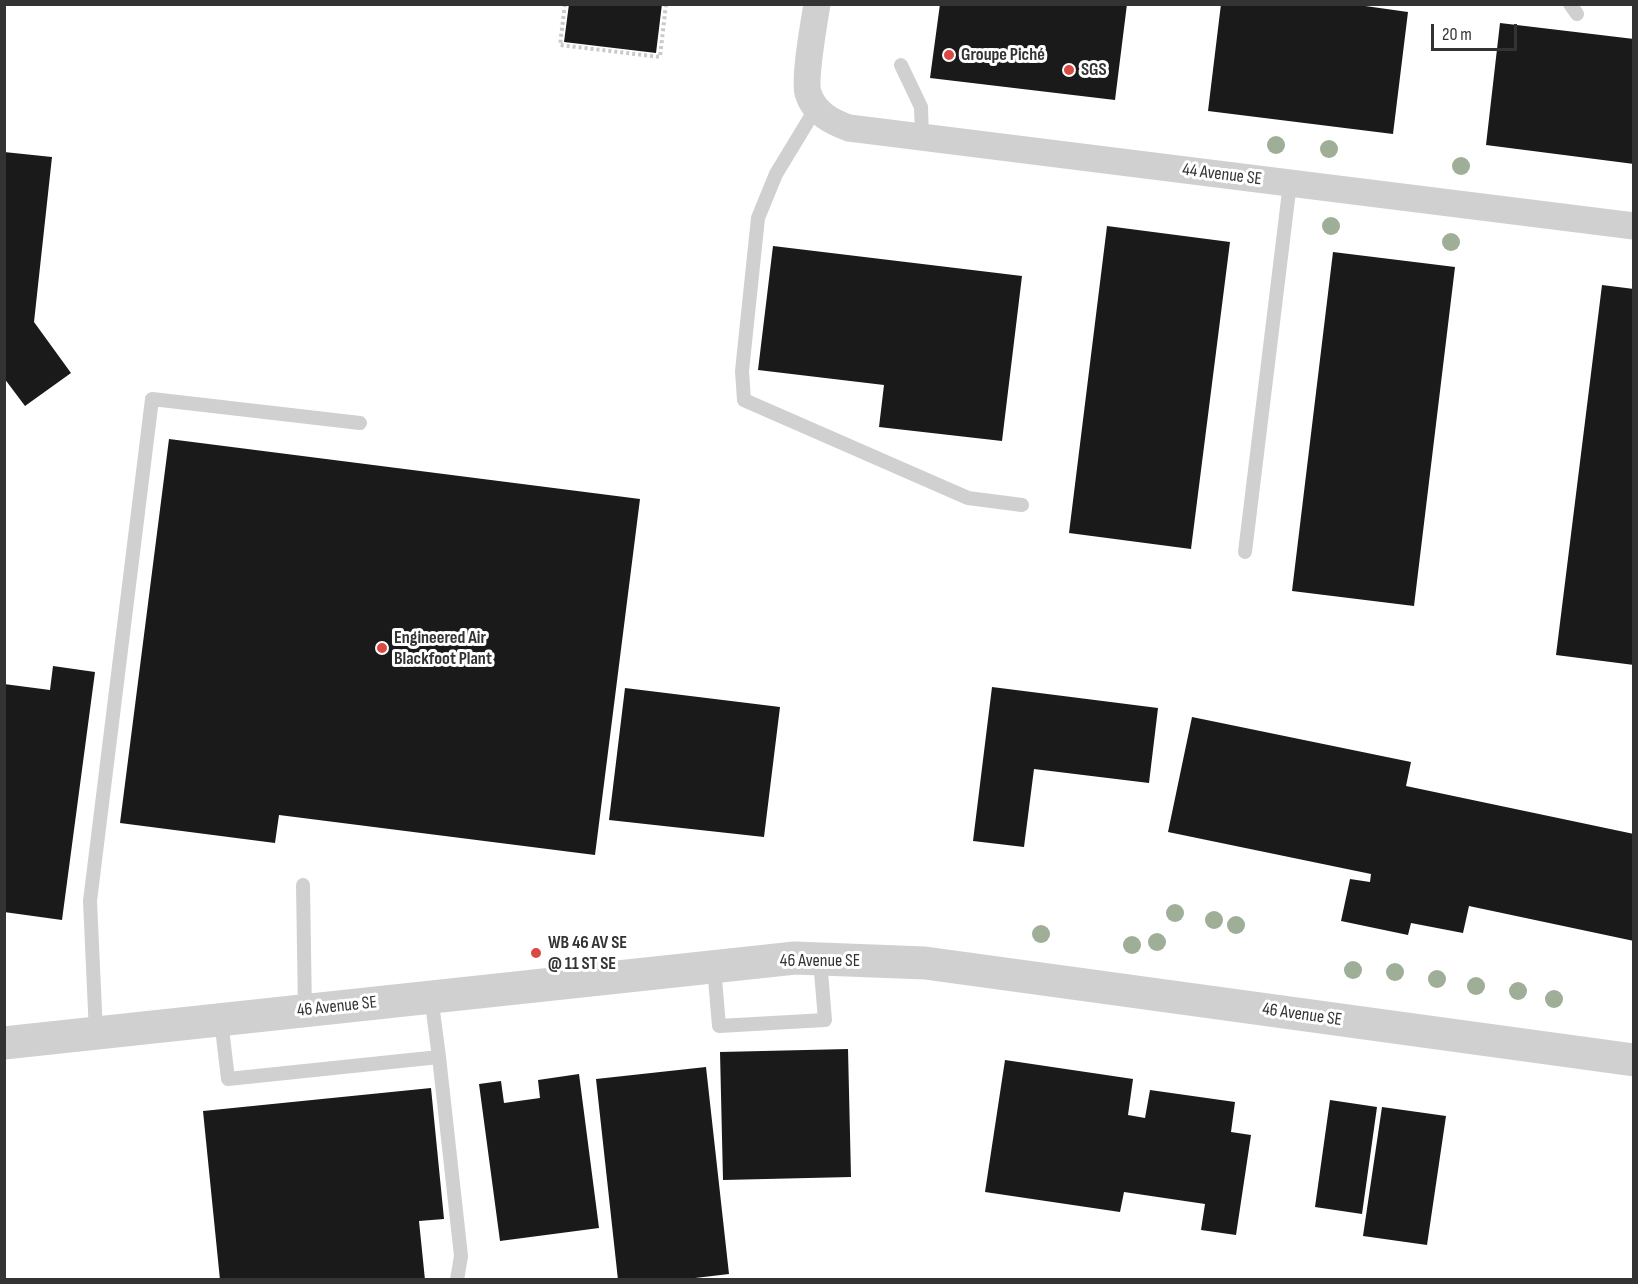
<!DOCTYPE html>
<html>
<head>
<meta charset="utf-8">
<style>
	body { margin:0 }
	#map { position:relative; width:1638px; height:1284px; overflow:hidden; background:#fff; font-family:"Sofia Sans Condensed",sans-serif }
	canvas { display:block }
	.frame { position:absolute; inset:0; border:6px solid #333; pointer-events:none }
	.scale { position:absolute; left:1431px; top:24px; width:86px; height:27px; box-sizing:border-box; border:3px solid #333; border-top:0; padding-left:8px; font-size:18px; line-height:21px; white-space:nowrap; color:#333; -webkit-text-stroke:4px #fff; paint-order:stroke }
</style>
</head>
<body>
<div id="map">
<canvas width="1638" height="1284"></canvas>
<div class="frame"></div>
<div class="scale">20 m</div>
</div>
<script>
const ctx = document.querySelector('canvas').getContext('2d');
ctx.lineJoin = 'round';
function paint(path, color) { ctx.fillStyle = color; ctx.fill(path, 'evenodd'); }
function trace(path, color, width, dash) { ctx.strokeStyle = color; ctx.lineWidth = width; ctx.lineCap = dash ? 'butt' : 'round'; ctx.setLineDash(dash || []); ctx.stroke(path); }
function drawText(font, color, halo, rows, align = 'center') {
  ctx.font = font + ' "Sofia Sans Condensed",sans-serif'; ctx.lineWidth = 6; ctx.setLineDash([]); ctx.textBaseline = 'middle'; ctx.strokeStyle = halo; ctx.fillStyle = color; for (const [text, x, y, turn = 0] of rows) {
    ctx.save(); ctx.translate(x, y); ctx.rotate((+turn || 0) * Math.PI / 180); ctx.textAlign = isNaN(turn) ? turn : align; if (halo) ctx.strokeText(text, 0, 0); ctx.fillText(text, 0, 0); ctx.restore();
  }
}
paint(new Path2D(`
	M569,4H662L656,53L564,42Z
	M940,4H1127L1115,100L930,78Z
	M1221,4H1351L1408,12L1393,134L1208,111Z
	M1500,23L1634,39V164L1486,145Z
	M4,152L52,157L34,322L71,373L25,406L4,378Z
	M1107,226L1230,242L1191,549L1069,533Z
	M773,246L1022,276L1002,441L879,427L884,385L758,370Z
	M1333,252L1455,267L1414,606L1292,591Z
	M1602,285L1634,289V665L1556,655Z
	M169,439L640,499L595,855L279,815L275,843L120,823Z
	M53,666L95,672L62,920L4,912V684L50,690Z
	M992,687L1158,708L1149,783L1034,769L1024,847L973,841Z
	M625,688L780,707L764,837L609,820Z
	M1192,717L1411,762L1406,786L1634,834V941L1469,906L1463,933L1411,923L1408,935L1341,921L1350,879L1370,882L1371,874L1168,832Z
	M848,1049L851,1177L723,1180L720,1052Z
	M1005,1060L1133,1079L1128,1115L1145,1118L1150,1090L1235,1102L1231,1132L1251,1135L1236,1235L1201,1230L1205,1204L1124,1192L1120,1212L985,1192Z
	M706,1067L729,1274L678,1280H618L596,1079Z
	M579,1074L599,1228L500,1241L479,1084L501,1081L504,1103L540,1098L538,1080Z
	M431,1088L444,1219L419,1221L425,1280H220L203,1111Z
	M1330,1100L1377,1107L1362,1214L1315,1207Z
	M1382,1107L1446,1116L1427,1245L1363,1236Z`), '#1a1a1a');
trace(new Path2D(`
	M565,4L560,45L660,57L666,4`), '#cacaca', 4, [3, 3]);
trace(new Path2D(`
	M1570,4L1577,14
	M901,65L921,107L922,138
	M816,108L776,174L758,218L742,371L744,400L968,498L1022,505
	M1245,552L1290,183
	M303,885L305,1011
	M714,967L719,1026L825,1020L820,960
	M221,1020L228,1079L439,1057L431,996
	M96,1033L90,901L152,399L360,423
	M439,1057L461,1256L457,1280`), '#d0d0d0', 14);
trace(new Path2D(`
	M817,4C814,23 804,78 808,93C814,113 832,122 849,128L1634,226`), '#d0d0d0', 27);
trace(new Path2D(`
	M4,1043L795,958L925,963L1634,1060`), '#d0d0d0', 33);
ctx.fillStyle = '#9fae97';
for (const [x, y] of [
	[1276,145],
	[1329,149],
	[1461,166],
	[1331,226],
	[1451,242],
	[1175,913],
	[1214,920],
	[1236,925],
	[1041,934],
	[1157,942],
	[1132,945],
	[1353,970],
	[1395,972],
	[1437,979],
	[1476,986],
	[1518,991],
	[1554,999]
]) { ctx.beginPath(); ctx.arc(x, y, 9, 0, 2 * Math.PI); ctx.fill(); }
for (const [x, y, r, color] of [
	[949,55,6,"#d94a45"],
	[1069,70,6,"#d94a45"],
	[382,648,6,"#d94a45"],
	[536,953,6,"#d94a45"]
]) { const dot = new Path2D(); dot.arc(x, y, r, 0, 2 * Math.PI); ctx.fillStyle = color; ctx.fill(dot); trace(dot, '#fff', 2); }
drawText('bold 18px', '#333', '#fff', [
	["Groupe Piché",961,55],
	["SGS",1081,70],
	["Engineered Air",394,638],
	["Blackfoot Plant",394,659],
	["WB 46 AV SE",548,943],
	["@ 11 ST SE",548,964]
], 'left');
drawText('18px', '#333', '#fff', [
	["44 Avenue SE",1222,175,7],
	["46 Avenue SE",820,961],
	["46 Avenue SE",337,1007,-6],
	["46 Avenue SE",1302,1015,8]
]);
</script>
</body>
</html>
